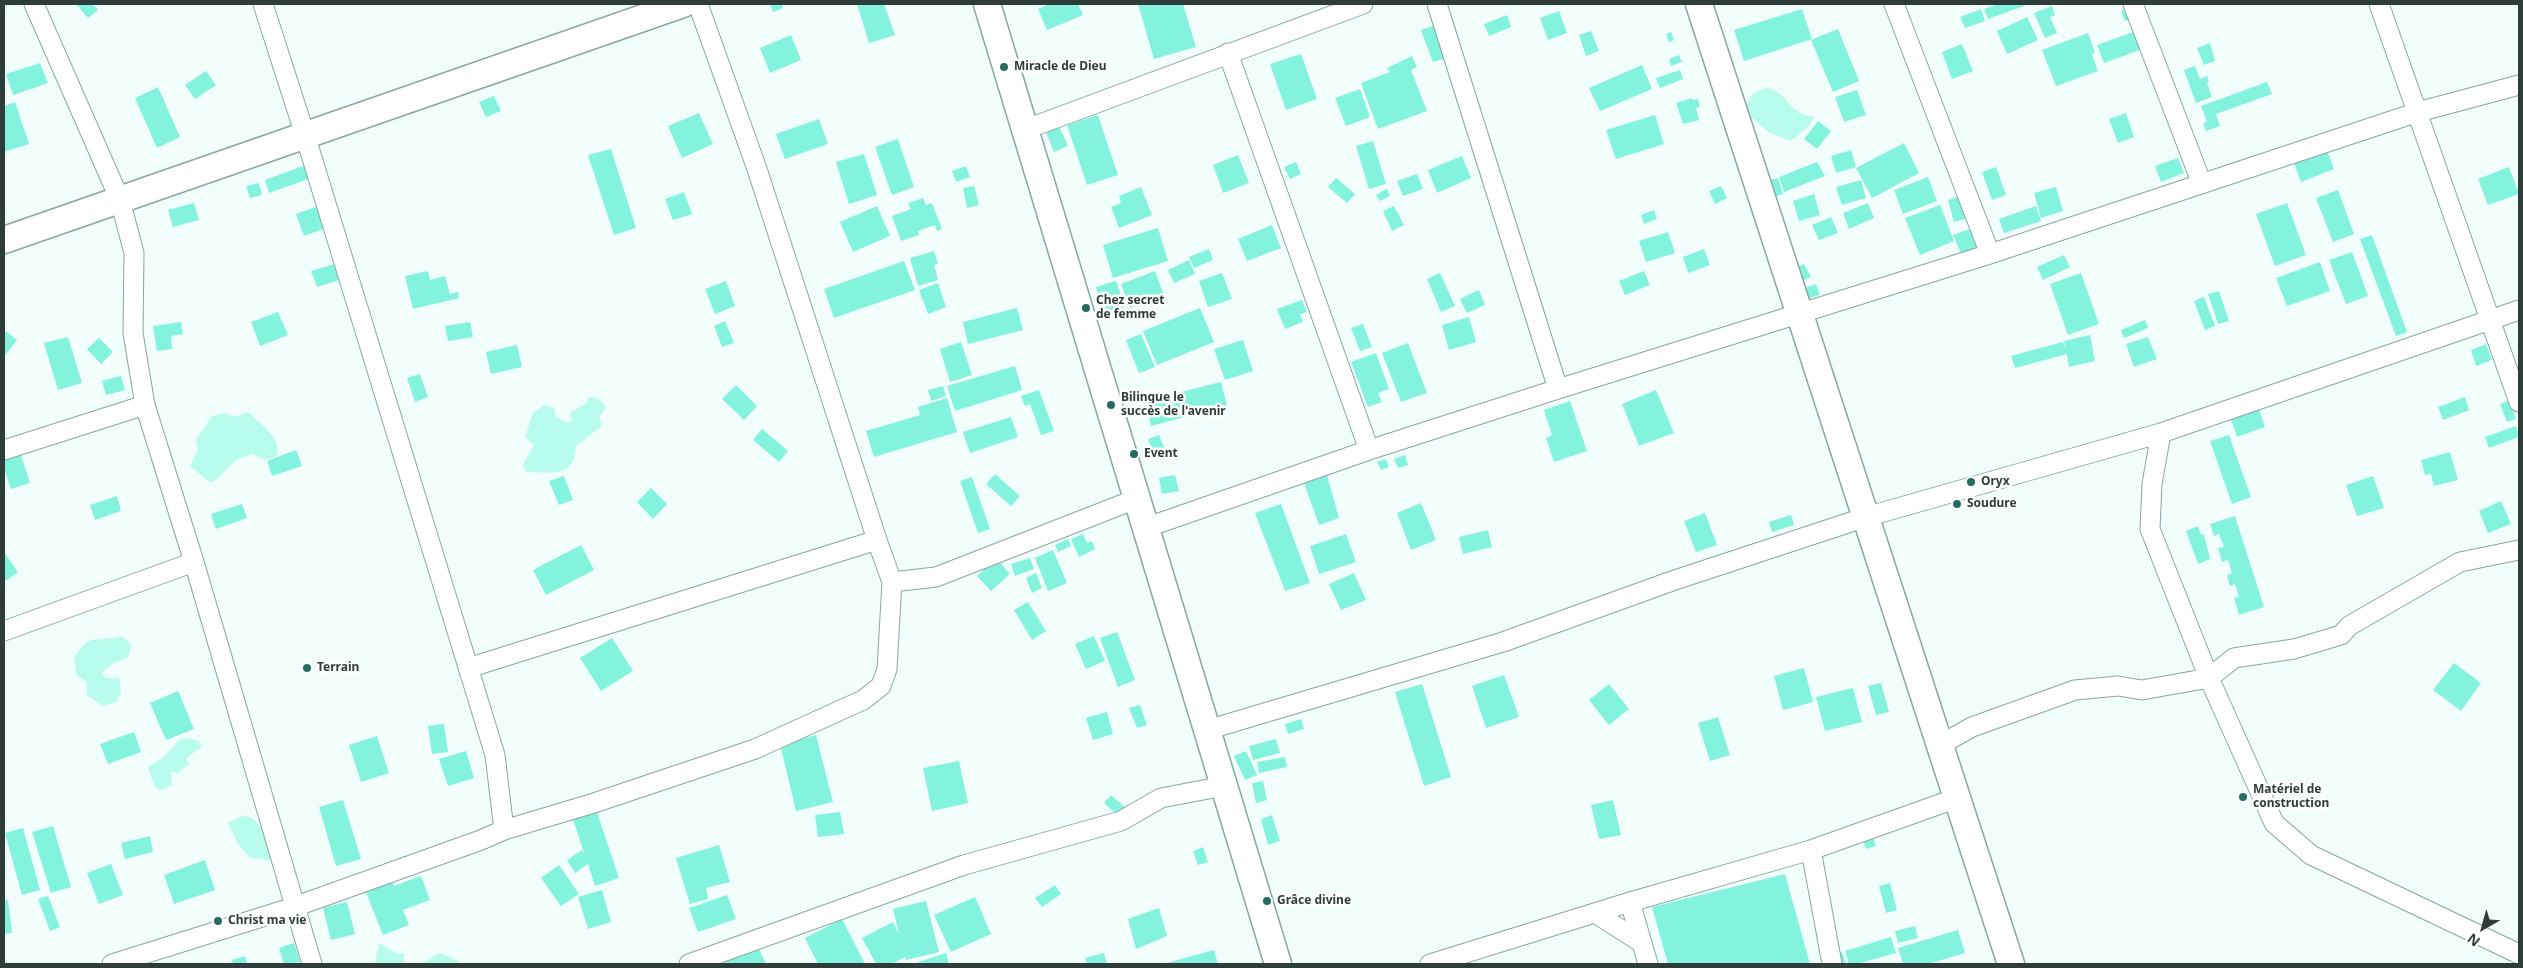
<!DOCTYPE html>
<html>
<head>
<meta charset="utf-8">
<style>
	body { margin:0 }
	#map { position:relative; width:2523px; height:968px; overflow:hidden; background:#f1fefb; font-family:"Noto Sans",sans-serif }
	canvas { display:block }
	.frame { position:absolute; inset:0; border:5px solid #2f3d3a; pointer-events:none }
	.north { position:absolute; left:2458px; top:903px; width:50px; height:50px; -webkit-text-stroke:4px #fff; paint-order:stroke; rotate:218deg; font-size:14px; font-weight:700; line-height:20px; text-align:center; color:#2f3d3a }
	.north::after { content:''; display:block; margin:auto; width:18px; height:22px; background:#2f3d3a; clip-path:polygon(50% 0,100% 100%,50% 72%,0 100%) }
</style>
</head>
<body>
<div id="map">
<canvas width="2523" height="968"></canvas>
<div class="frame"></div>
<div class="north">N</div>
</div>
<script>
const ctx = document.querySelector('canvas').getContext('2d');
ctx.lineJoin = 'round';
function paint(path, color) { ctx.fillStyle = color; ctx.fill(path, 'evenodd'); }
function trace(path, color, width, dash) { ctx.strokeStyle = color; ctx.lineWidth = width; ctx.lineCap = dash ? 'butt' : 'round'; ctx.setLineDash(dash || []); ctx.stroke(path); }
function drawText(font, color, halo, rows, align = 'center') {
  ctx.font = font + ' "Noto Sans",sans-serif'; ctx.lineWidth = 5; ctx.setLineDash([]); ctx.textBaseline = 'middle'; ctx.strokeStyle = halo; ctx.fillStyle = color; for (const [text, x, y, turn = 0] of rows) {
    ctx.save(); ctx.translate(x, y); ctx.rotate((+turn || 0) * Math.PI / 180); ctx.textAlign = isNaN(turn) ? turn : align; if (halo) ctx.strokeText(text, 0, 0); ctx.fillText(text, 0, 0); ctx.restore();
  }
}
paint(new Path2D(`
	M1769,88C1793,98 1787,113 1814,117L1810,125L1791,141L1770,133L1745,112C1749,96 1753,90 1769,88Z
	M590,397L598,398L606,407L599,417L602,426L576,446C575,479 550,472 526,472L523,465L534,445L525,437L533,413L544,405L554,408L556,417L567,423L572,420L570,413L586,403Z
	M248,412C260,424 282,437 277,456L265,460L253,454C227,460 231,470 211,483L190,466L198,450L196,440L212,416L225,413L235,417Z
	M121,636L132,645L128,657L114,663L102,672L105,678H119L121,693L116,702L103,706L87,695V683L76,674L74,657C93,630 94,644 121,636Z
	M188,738L198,741L202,747L186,758L189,764L177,774L173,771L171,772L172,785L161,790L155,787L148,767L165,756L179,740Z
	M245,815C264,821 267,842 274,859L268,860L249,857L237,842L228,823Z
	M379,943L396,953H404V964H375Z
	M440,953L459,961L458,964H420Z`), '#b8fced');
paint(new Path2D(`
	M76,4H93L98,10L88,18Z
	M770,4H782L783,8L773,12Z
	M857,4H884L895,35L869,43Z
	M1049,4H1078L1083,15L1047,30L1038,9Z
	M1138,4H1183L1196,47L1154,59Z
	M1998,4H2023L2024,6L1988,19L1984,9Z
	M2052,6L2055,15L2050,17L2057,33L2045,38L2034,13Z
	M2128,8L2132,19L2125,21L2121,11Z
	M1802,9L1812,39L1744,61L1734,30Z
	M1981,9L1985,21L1965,28L1960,17Z
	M1559,11L1567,33L1548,40L1540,18Z
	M1507,15L1511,27L1489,36L1484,24Z
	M2027,17L2038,40L2007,54L1997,31Z
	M1438,24L1450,57L1433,62L1421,30Z
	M1838,29L1859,81L1833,92L1811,40Z
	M1591,31L1599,51L1586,56L1579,35Z
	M2136,31L2143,49L2104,63L2097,45Z
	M1671,32L1674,40L1669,42L1666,34Z
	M2088,33L2095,53L2092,54L2098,71L2056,86L2042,50Z
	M791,35L801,60L770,73L760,48Z
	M2210,43L2215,61L2204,65L2197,48Z
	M1962,44L1973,71L1952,79L1942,52Z
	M1301,54L1317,99L1286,110L1270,64Z
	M1679,55L1682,62L1671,66L1669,59Z
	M1412,56L1417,67L1411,70L1427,111L1378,129L1361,83L1390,72L1387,68Z
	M40,63L48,83L13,95L6,74Z
	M1642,65L1652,89L1600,111L1589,88Z
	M2195,66L2200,79L2207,76L2209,82L2207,83L2212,97L2196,103L2184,70Z
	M1680,70L1683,79L1660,88L1656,78Z
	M206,71L216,85L195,99L185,85Z
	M2267,82L2272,94L2216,114L2220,126L2206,131L2203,123L2207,122L2201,106Z
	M158,87L180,137L157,148L135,98Z
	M1360,89L1370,117L1346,126L1335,98Z
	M1857,90L1866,115L1844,122L1835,97Z
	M494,96L501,111L486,117L479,102Z
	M1692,98L1693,100L1698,99L1700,107L1696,108L1699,120L1683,124L1676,103Z
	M15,102L29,144L4,152V106Z
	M699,113L713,144L682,158L668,126Z
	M2126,113L2134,137L2118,143L2109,119Z
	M1098,115L1118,175L1087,185L1067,125Z
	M1655,115L1664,144L1616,159L1606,130Z
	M819,119L828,144L785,159L776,134Z
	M1818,121L1831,131L1817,149L1804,139Z
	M1059,126L1068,146L1054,152L1046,132Z
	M898,139L914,187L892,195L875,147Z
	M1373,141L1386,184L1369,189L1356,146Z
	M1904,143L1919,173L1872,198L1856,168Z
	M2326,148L2334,169L2301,182L2293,160Z
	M611,149L636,228L614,235L588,155Z
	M1851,150L1856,167L1836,173L1831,156Z
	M864,154L877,195L849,204L836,162Z
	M1238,155L1249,183L1223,193L1213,165Z
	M1462,156L1471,178L1437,193L1428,170Z
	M2178,158L2184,173L2161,182L2155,166Z
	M1296,162L1301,174L1290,179L1284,167Z
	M1817,162L1825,176L1784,192L1779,177Z
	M306,165L311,178L269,193L265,180Z
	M966,166L970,177L956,182L952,171Z
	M1996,167L2006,195L1992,200L1982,172Z
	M2509,167L2519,194L2488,205L2478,179Z
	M1417,174L1423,189L1403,196L1397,181Z
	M1928,177L1937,201L1903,214L1894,190Z
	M1336,178L1355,194L1347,203L1328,187Z
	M1778,178L1783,194L1771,198L1766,181Z
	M1861,180L1866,198L1842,205L1836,187Z
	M259,183L262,195L250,198L246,186Z
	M974,186L979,205L967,208L963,188Z
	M1721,186L1727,198L1715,204L1709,191Z
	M1141,187L1152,215L1119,228L1111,207L1121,203L1119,196Z
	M2056,187L2063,211L2041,218L2034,193Z
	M1387,189L1390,196L1380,201L1376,195Z
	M2338,190L2354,234L2333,242L2316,198Z
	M684,192L692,214L673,220L665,199Z
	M1814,194L1820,215L1799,221L1793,201Z
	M1964,195L1971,217L1954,222L1948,200Z
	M923,198L926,205L932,203L942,229L937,231L935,225L918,231L919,235L901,241L892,216L911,209L908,203Z
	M194,203L199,220L173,227L168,210Z
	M1868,203L1874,218L1849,229L1843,213Z
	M2287,203L2306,255L2275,266L2256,214Z
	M1940,205L1954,241L1920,255L1905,218Z
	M318,206L326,228L304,236L296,214Z
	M877,206L890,236L853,252L840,222Z
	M1394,206L1404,225L1392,231L1383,211Z
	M2036,206L2041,221L2004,233L1999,219Z
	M1654,210L1657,219L1644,224L1641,215Z
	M1831,217L1838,233L1819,240L1812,225Z
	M1272,225L1281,248L1247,261L1238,239Z
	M1975,227L1982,246L1961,254L1953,235Z
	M1158,228L1168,261L1113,278L1103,245Z
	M1668,232L1675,253L1646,262L1639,241Z
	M2372,235L2407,332L2396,336L2360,239Z
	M1209,249L1213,260L1194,268L1189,257Z
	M1704,249L1710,265L1688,273L1683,257Z
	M934,251L938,264L934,265L938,280L918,286L910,258Z
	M2352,252L2368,296L2346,304L2329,260Z
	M2064,255L2070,267L2043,280L2037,267Z
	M1189,260L1195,274L1174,283L1168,270Z
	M904,261L915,290L834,318L824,289Z
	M2320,262L2330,291L2287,306L2276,278Z
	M334,264L339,280L317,287L311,271Z
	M1804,264L1811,277L1800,282L1793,269Z
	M428,271L430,280L445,276L450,294L458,292L459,298L413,309L405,276Z
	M1155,271L1164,295L1130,308L1121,284Z
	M1644,271L1650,285L1625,295L1619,281Z
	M1222,273L1232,299L1208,307L1199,281Z
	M1440,273L1455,306L1441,312L1427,279Z
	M2081,273L2099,324L2068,335L2050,284Z
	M726,281L735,306L715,314L705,289Z
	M1116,281L1125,307L1104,314L1096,287Z
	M938,283L946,307L928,314L919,290Z
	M1816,284L1820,295L1802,300L1799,290Z
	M1479,290L1485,305L1467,313L1460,299Z
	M2219,291L2229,321L2218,324L2208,294Z
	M2204,297L2215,326L2205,330L2194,301Z
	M1302,300L1307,312L1300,314L1303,322L1285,329L1277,309Z
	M1017,308L1023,330L968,344L963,322Z
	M1200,308L1214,342L1157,365L1143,331Z
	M278,312L288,335L260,346L251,322Z
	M1469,317L1476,342L1449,350L1442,325Z
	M2145,320L2148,328L2124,338L2121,330Z
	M725,321L734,343L722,347L714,326Z
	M181,322L183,334L171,336L172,349L157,351L153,326Z
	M470,322L473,337L448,341L445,326Z
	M1363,324L1372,347L1360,351L1351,328Z
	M4,330L17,340L4,357Z
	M1141,334L1155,367L1139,373L1126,340Z
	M2090,335L2095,361L2069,367L2067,354L2015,368L2011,356L2063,342L2066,349L2064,341Z
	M68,337L82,383L58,390L44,343Z
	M2148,337L2157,359L2134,367L2126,344Z
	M99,338L113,352L101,364L87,349Z
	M1243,340L1253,371L1225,380L1214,349Z
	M961,342L972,375L950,382L940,349Z
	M1408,343L1427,393L1401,402L1382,353Z
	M2486,344L2492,360L2476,366L2471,350Z
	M517,345L522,367L491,374L486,352Z
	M1376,353L1389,389L1378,393L1382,402L1368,407L1351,362Z
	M1015,366L1022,390L955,411L947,386Z
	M420,374L428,397L415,402L407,378Z
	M121,376L125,390L106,395L102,381Z
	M1221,382L1227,406L1151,426L1145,401Z
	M736,385L757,406L744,420L722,399Z
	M943,386L946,396L931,401L928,390Z
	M1039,390L1054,431L1041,435L1030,404L1025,406L1021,396Z
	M1656,390L1674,433L1639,446L1622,404Z
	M2465,397L2469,410L2443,420L2438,407Z
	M947,398L957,432L874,457L866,431L920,415L918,407Z
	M2510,400L2516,419L2507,422L2500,404Z
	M1570,401L1587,451L1554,462L1546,438L1552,435L1544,410Z
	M2259,409L2265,427L2237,437L2231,419Z
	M1011,417L1018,437L970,453L963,432Z
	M2516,426L2519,437L2489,448L2485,437Z
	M762,429L788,451L779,462L753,440Z
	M1159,435L1165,450L1154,454L1148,439Z
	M2229,435L2251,497L2232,504L2210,441Z
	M296,450L302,466L272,476L267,461Z
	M20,452L30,483L11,489L4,468V457Z
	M2450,452L2458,480L2434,486L2431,474L2425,475L2421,460Z
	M1405,455L1408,465L1398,468L1394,459Z
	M1386,459L1389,467L1381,470L1377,462Z
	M995,474L1020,496L1011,506L986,484Z
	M1175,475L1179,491L1162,494L1159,478Z
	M1327,475L1339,518L1319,525L1304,483Z
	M564,476L573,500L559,505L549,481Z
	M2373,476L2384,508L2357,516L2346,485Z
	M972,477L990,529L978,533L960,481Z
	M651,488L667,504L653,519L637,502Z
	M117,496L121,511L95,520L90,505Z
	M2501,501L2511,524L2488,533L2479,511Z
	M1421,503L1436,540L1411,550L1397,513Z
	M242,504L247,518L216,529L211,514Z
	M1281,504L1310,583L1285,591L1255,513Z
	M1705,513L1717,545L1696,552L1684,521Z
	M1791,515L1794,525L1772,532L1769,522Z
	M2235,516L2264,607L2239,615L2234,598L2239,597L2235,584L2230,586L2227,575L2232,573L2228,560L2222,562L2218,548L2224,547L2219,534L2214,536L2210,524Z
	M2198,526L2201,535L2204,534L2210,559L2198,564L2186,531Z
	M1488,530L1492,547L1463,554L1459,537Z
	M1083,534L1087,543L1092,541L1095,549L1079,557L1071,539Z
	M1346,534L1356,562L1319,574L1310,546Z
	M1068,539L1071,546L1058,552L1055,545Z
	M581,545L594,570L546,595L533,570Z
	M1053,550L1067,583L1048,591L1035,558Z
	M4,552L18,572L4,582Z
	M996,558L1010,574L991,591L977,576Z
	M1030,558L1034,569L1015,576L1011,564Z
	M1036,573L1042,588L1032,593L1026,578Z
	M1354,573L1366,600L1341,610L1329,584Z
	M1028,602L1046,631L1032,640L1014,610Z
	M1117,632L1135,680L1118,687L1100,638Z
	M1094,636L1105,661L1086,669L1075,644Z
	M612,638L633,671L601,691L580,658Z
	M2454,663L2481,683L2461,711L2433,690Z
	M1804,668L1813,702L1783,710L1774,676Z
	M1504,675L1519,717L1486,728L1472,686Z
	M1881,683L1889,712L1876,715L1868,686Z
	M1422,684L1451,777L1424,786L1395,692Z
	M1609,684L1629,709L1609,725L1589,700Z
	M1853,688L1862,722L1825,731L1816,697Z
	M178,691L194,729L166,740L150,703Z
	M1140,705L1147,725L1137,728L1129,708Z
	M1107,712L1113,734L1093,740L1086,718Z
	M1718,717L1730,755L1710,761L1698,723Z
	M1301,719L1304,729L1288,734L1285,724Z
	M444,724L448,752L432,754L428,726Z
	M134,732L141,752L108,764L100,744Z
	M816,735L833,802L796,811L780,744Z
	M377,736L389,773L361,782L349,745Z
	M1276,739L1280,753L1253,760L1249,746Z
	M466,751L474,778L448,786L439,759Z
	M1246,751L1257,775L1245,780L1234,756Z
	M1285,757L1287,767L1259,773L1257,762Z
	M959,761L968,803L932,811L923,768Z
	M1263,781L1267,800L1256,803L1252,783Z
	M1111,795L1127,809L1120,817L1104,803Z
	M343,800L361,859L336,866L319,807Z
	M1613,800L1621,835L1599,839L1591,805Z
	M594,803L619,878L595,886L588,864L575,873L567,860L582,850L585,856L570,810Z
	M840,812L844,834L818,837L815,815Z
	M1272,815L1280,841L1268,845L1261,819Z
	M53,826L71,887L51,893L32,832Z
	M23,828L40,890L22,895L5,833Z
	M1871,831L1876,846L1866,849L1861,834Z
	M150,836L153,852L125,859L121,843Z
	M719,845L730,882L706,888L708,899L690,904L676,858Z
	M1203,847L1208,862L1198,865L1193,851Z
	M205,860L215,890L174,904L164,875Z
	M111,864L123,895L99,904L87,873Z
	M559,865L579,894L561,906L541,878Z
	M1785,874L1810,964H1668L1652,907Z
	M390,875L394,886L421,876L430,900L403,910L409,925L383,935L363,885Z
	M1890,883L1897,910L1886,913L1879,886Z
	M1055,885L1061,894L1042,907L1035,898Z
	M602,890L611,922L588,929L578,897Z
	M727,895L736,919L698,932L689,908Z
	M48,896L60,927L50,931L38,899Z
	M975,897L991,934L951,952L934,915Z
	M8,900L12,933L4,934V901Z
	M926,901L939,952L906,960L905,957L892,964H876L862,938L893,922L899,934L893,909Z
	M347,902L355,934L331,940L323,908Z
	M1159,908L1167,936L1136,949L1128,919Z
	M842,919L865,964H818L805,938Z
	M1915,926L1918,938L1898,943L1895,931Z
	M1958,930L1965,953L1928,964H1903L1898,948Z
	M1891,937L1896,953L1857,964H1849L1845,951Z
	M294,943L300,962L284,964L279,948Z
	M758,947L766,964H726L725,962Z
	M1214,950L1218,964H1163Z
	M1842,952L1846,964H1835L1832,955Z
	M946,953L949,964H913Z
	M1104,953L1107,964H1087L1085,958Z
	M245,956L247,964H233L232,960Z`), '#84f3de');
const street = new Path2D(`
	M34,4L120,200L134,253L133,333L145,405L194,562L312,964
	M263,4L305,135L495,755L504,830
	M1437,4L1558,389
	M1894,4L1990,254
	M2133,4L2202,184
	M2379,4L2519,402
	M1228,53L1369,450
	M1024,130L1363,4
	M2161,433L2152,484L2150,529L2209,678L2274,823L2311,855L2519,954
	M4,450L145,405
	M1145,528L1369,450L1558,389L1990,254L2418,112L2519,85
	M892,582L936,577L1136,499
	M4,631L194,562
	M468,668L877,540
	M1207,730L1503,642L1672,581L1866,517L2161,433L2519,310
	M1940,745L1972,727L2075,690L2118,686L2142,690L2209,678L2234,658L2294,649L2341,635L2349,626L2460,562L2519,550
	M1811,850L1832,964
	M1630,902L1648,964
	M1595,913L1642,943
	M112,964L294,907L481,840L504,830L594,803L755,749L863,700L881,686L887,669L892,582L877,540L757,169L698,4
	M689,964L964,865L1121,821L1161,798L1224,786
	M1430,964L1630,902L1811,850L1957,798`);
const secondary = new Path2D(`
	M987,4L1278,964
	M1699,4L2011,964
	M4,240L683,4`);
trace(street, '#87a7a0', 21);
trace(secondary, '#87a7a0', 29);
trace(street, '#fff', 19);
trace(secondary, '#fff', 26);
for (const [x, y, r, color] of [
	[1004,67,5,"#266c60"],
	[1086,308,5,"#266c60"],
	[1111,405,5,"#266c60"],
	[1134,454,5,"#266c60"],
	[1971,482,5,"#266c60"],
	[1957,504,5,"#266c60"],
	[307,668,5,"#266c60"],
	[2243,797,5,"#266c60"],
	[1267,901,5,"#266c60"],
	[218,921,5,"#266c60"]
]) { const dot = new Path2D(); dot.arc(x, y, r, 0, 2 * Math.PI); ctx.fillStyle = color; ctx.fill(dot); trace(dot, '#fff', 2); }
drawText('bold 12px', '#2f3d3a', '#fff', [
	["Miracle de Dieu",1014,67],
	["Chez secret",1096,301],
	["de femme",1096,315],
	["Bilingue le",1121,398],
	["succès de l'avenir",1121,412],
	["Event",1144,454],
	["Oryx",1981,482],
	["Soudure",1967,504],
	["Terrain",317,668],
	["Matériel de",2253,790],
	["construction",2253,804],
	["Grâce divine",1277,901],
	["Christ ma vie",228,921]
], 'left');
</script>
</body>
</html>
